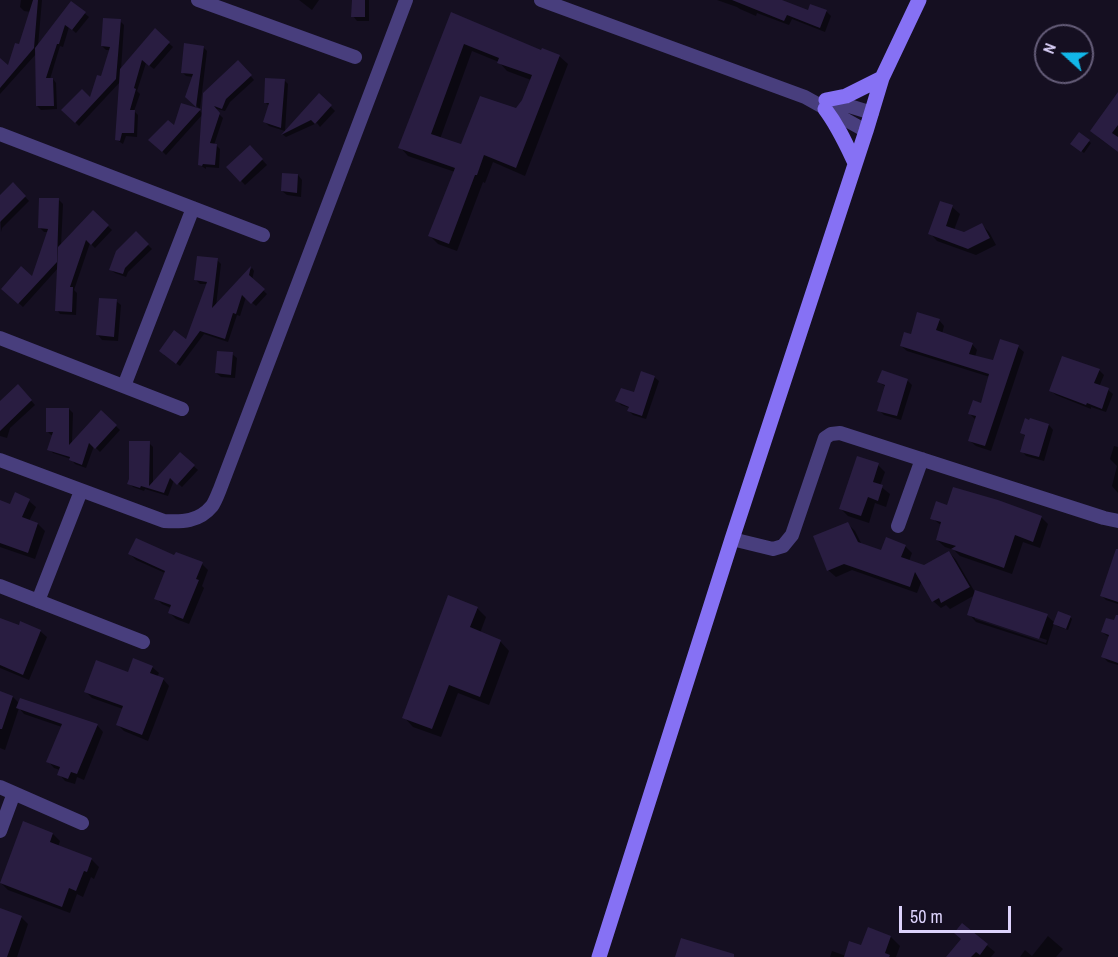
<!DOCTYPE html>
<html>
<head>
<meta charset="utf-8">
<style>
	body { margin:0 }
	#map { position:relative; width:1118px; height:957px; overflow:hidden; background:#150f21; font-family:"Archivo Narrow",sans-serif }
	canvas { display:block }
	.north { position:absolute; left:1034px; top:24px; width:60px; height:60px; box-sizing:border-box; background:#150f21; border:2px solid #655d79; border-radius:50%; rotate:291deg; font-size:16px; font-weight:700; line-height:24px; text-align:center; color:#ddd3fc }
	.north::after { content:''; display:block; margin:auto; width:21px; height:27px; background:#12b7e9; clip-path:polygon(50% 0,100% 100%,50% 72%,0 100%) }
	.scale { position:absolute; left:899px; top:906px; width:112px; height:27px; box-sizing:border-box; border:3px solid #ddd3fc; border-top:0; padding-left:8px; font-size:18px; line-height:21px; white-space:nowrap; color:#ddd3fc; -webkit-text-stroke:4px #150f21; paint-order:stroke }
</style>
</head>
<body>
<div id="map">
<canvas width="1118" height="957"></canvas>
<div class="north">N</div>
<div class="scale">50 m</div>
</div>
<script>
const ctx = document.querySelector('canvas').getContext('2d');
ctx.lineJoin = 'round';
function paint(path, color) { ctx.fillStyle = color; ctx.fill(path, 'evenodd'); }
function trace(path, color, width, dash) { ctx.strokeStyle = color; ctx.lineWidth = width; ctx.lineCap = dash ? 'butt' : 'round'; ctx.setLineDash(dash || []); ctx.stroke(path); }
paint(new Path2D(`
	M21,0H42L38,46L72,3L89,17L76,33L69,27L63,47L60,46L50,79H53L56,83L57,109L41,110L37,106L36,54L0,94V61L9,68L20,46L31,12L24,11L20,7Z
	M299,0H319L312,10Z
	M353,0H369V21H357L353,16Z
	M717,0H780L809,12L826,11L831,16L825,32L792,19L789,25L757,13L756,16L740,9L737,7Z
	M452,14L542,52L559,56L568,64L525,176L493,162L485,183L483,182L457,251L438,244L430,236L455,172L408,156L400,147ZM472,51L499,62L507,71L531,80L523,101L516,110L462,146L440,139Z
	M120,21L124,25L121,70L155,31L173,47L154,69L146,63L137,91L140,94L134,111L138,115L137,137L126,136L123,144L117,140L120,82L79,126L63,110L91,99L102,78L111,50H106L102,46Z
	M203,47L207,51L200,109L191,101L193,77L186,76L182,72Z
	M238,62L254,80L230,102L225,111L213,108L223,118L214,145H216L220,149L219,168L206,167V169L200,165L203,114L166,155L151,140L174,128L182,105L200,111L203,114Z
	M284,80L288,84L285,131L269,126L265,122L270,107L265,102Z
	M319,95L335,111L320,127L317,123L286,137L282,134Z
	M1118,95V152L1099,138L1092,131Z
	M1079,134L1091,143L1084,153L1072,143Z
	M250,147L267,165L245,185L228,167Z
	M298,175L302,180L301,197L287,195L282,191Z
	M13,184L29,201L2,228L1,232L0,197Z
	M59,200L63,204L61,246L93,212L112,230L95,248L90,243L74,290L77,293L76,315L60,314L57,310L59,267L23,307L3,289L32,279L48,232H44L40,228Z
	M940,203L952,207L960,214L954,230L964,234L982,225L989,232L996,245L976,255L937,241L930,233Z
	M136,233L152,249L128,272L126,277L115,273L111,270Z
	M217,260L221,264L216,306L252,268L254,271L252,280L267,294L256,306L246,297L240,316L237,315L228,342L204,334L180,366L164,355L186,341L207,284H200L196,280Z
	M116,301L121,305L118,341L102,340L98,335Z
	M939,320L944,326L942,334L972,344L977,350L975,357L994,362L1001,341L1018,347L1024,352L991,451L976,446L970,441L976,420L970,414L982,404L990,377L907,351L901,346L912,336Z
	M232,354L237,358L235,378L221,377L216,373Z
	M1099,370L1104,375L1099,387L1108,390L1113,394L1106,412L1091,407V409L1056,395L1051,391Z
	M654,377L659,381L646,419L633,415L629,411L630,408L621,405L617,400L635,394Z
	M907,380L912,385L901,420L884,415L879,410L886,387L879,382Z
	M18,386L35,405L10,428L7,438L0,436V406Z
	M69,409L73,413L72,443L101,412L120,430L100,452L94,446L86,468L75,464L71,459L53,453L49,449L53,435H51L47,431Z
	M1030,422L1049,425L1053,430L1044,461L1026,456L1022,451L1026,437L1022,433Z
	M149,443L153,447V484L180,454L198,470L182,487L174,480L168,496L145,489L144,491L133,487L129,483Z
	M1114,446L1118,447V493L1112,486L1117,466L1110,459Z
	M878,465L885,472L880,486L890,494L886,507L875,503L869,523L848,516L841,509Z
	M0,501L10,505L29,501L36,507L29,521L38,524L45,531L35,559L0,547Z
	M948,507L1041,517L1048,524L1040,548L1023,542L1012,574L960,556L954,550L945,547L937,540L942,526L932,518Z
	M848,524L855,531L862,545L882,552L905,546L912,553L909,561L924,567L949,552L956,560L976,594L1047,616L1055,623L1070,617L1072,619L1068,630L1057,626L1054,623L1047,645L976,622L969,614L975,595L950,609L946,605L941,608L933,601L922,580L917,593L852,570L836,577L828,570ZM975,616L1047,640L1046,643L975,619Z
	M130,554L175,557L202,564L208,570L202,586L204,588L189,624L176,619L169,612L171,608L162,604L156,598L165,573L136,560Z
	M1118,560V604L1106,600L1101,595Z
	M477,608L486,617L480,633L500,641L509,651L489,705L458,693L441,737L413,727L404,717Z
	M0,620L19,626L21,623L40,631L47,637L29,680L0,668Z
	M1118,623V665L1108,662L1103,657L1110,638L1102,632Z
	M152,667L159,673L157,677L163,679L169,686L148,741L124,731L118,725L123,709L92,698L86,692L129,673Z
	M0,693L13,697L19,703L97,725L103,732L84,780L77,777L75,784L65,781L59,774L60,770L54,768L48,761L62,727L24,714L19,708L5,750L0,748Z
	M53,834L60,841L58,847L92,860L99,867L94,879L91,877L83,897L77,894L70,913L8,890L1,883Z
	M0,909L21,917L28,924L17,957H0Z
	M962,925L995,952L991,957H948L962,939Z
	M1048,936L1063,949L1056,957H1020L1025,950L1032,956Z
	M891,937L900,946L896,957H830L832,951L846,956L862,947Z`), '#0007');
paint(new Path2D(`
	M33,0H38L34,48L0,88V58L8,65L15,43L19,44Z
	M352,0H365V17H351Z
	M732,0H782L808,10L810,4L827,10L820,28L787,15L784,21Z
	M71,1L86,12L72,30L65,25L59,44H57L46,78H53L54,106H36L35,48Z
	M451,12L541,50L542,48L560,55L516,168L484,155L477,175H475L449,244L428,236L455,168L398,148ZM464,44L499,58L497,63L532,75L522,100L516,108L480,96L461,144L431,134Z
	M103,18L121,19L116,79L75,123L61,110L82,89L90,97L97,75L101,76L110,47L101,46Z
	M155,28L170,42L149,66L142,60L134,88L136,89L130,110H135L134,133H122L120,141L115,140L120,69Z
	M184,43L204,46L196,107L185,97L193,74L181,73Z
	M238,60L252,75L226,99L222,109L214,106L220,113L210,143L217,144L215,165L203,164L202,166L198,165L203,93Z
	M265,78L285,79L281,128L263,122L269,103H264Z
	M1118,92V125L1112,133L1118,137V152L1090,131Z
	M319,93L332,105L315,124L311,120L281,135Z
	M181,103L201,109L162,152L148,140L168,120L174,125Z
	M1079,132L1090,140L1081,152L1070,144Z
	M250,145L263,159L240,182L226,167Z
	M282,173L298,174L297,193L281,191Z
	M13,182L26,196L0,222V195Z
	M39,198H59L57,262L18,304L1,289L21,266L32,276L48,229L38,228Z
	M940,201L953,205L946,226L964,232L982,223L990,238L968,249L928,234Z
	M93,210L109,225L91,245L86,240L70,287H73L72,312L55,311L58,247Z
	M136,231L149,244L125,268L123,274L109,270L116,251Z
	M197,256L218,258L212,308L251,266L249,275L265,289L251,304L242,295L236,314L233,313L225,339L200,331L176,364L159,351L174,330L186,339L207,282L194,280Z
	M99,298L117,299L114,337L96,335Z
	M917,312L940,319L936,330L973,343L969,354L993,360L1000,339L1019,345L985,446L968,441L976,416L968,414L973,400L981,403L989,374L900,346L904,332L911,334Z
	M217,351L233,352L231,375L215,373Z
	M1062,356L1100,369L1094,383L1109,388L1102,409L1087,403L1086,405L1049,391Z
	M882,370L908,379L897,416L877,411L885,385L877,382Z
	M641,371L655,376L642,416L627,411L629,407L615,401L621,388L634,392Z
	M18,384L32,400L0,431V401Z
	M46,408H69V445L101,410L117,425L95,449L89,443L82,465L69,460L70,457L47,450L53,432H46Z
	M1025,418L1029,420L1030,418L1049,424L1039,457L1020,452L1025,435L1020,433Z
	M129,441H150L149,486L180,452L195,465L177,485L170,478L164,493L141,486L140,488L127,484L129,479Z
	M857,456L879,463L873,482L883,485L878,501L868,497L861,516L839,509Z
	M953,487L998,500L1042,516L1033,542L1015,535L1004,568L951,549L956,546L936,540L941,522L930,519L936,501L947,505Z
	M15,492L30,499L22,517L38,523L28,553L0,543V500L10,504Z
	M848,522L858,542L881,550L886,537L906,545L901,557L924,565L949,551L970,587L941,603L939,598L932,602L915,572L910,587L844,564L827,571L813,536Z
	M136,538L174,555L176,552L203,562L196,579L199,580L183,619L168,613L171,605L154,599L165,571L128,554Z
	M1116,549H1118V602L1100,596Z
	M975,590L1048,614L1039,639L967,615Z
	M448,595L478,607L470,627L501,640L480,697L449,685L432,729L402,718Z
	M1058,611L1071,616L1066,629L1053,624Z
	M1116,615H1118V663L1101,657L1109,635L1101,632L1106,618L1114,620Z
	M0,618L19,625L20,621L41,630L23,675L0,665Z
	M133,658L153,666L150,673L164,678L142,735L116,725L123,706L84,692L96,660L128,672Z
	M0,691L13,696L2,729H0Z
	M20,698L98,724L77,774L71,772L68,779L57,775L60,767L46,762L62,724L16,708Z
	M23,821L53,833L50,842L92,858L87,872L84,871L76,891L69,888L62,907L0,883Z
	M0,908L22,916L7,957H0Z
	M962,923L988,944L980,955L976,952L971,957H946L961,939L954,933Z
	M868,927L891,936L885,953L890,955L889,957H844L849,941L861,945Z
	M681,938L734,954V957H675Z`), '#291d41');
trace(new Path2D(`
	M198,0L355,57
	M541,0L805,97L866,131
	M827,101L846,105L872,113
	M0,134L263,235
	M0,338L182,409
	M124,386L193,208
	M0,460L164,521C182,522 199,522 212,506C215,502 218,494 220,489L406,0
	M898,526L922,459
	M732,539L773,549L783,546L792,535L825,438L831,434L840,433L1104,518L1118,521
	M0,586L143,642
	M38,601L81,491
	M0,787L82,823
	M0,831L14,793`), '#483e7d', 14);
trace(new Path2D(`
	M826,100L846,96L882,78
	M825,109C838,126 846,144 855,163
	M599,957L732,539L866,131L882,78L919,0`), '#8671f4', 15);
</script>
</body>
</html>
